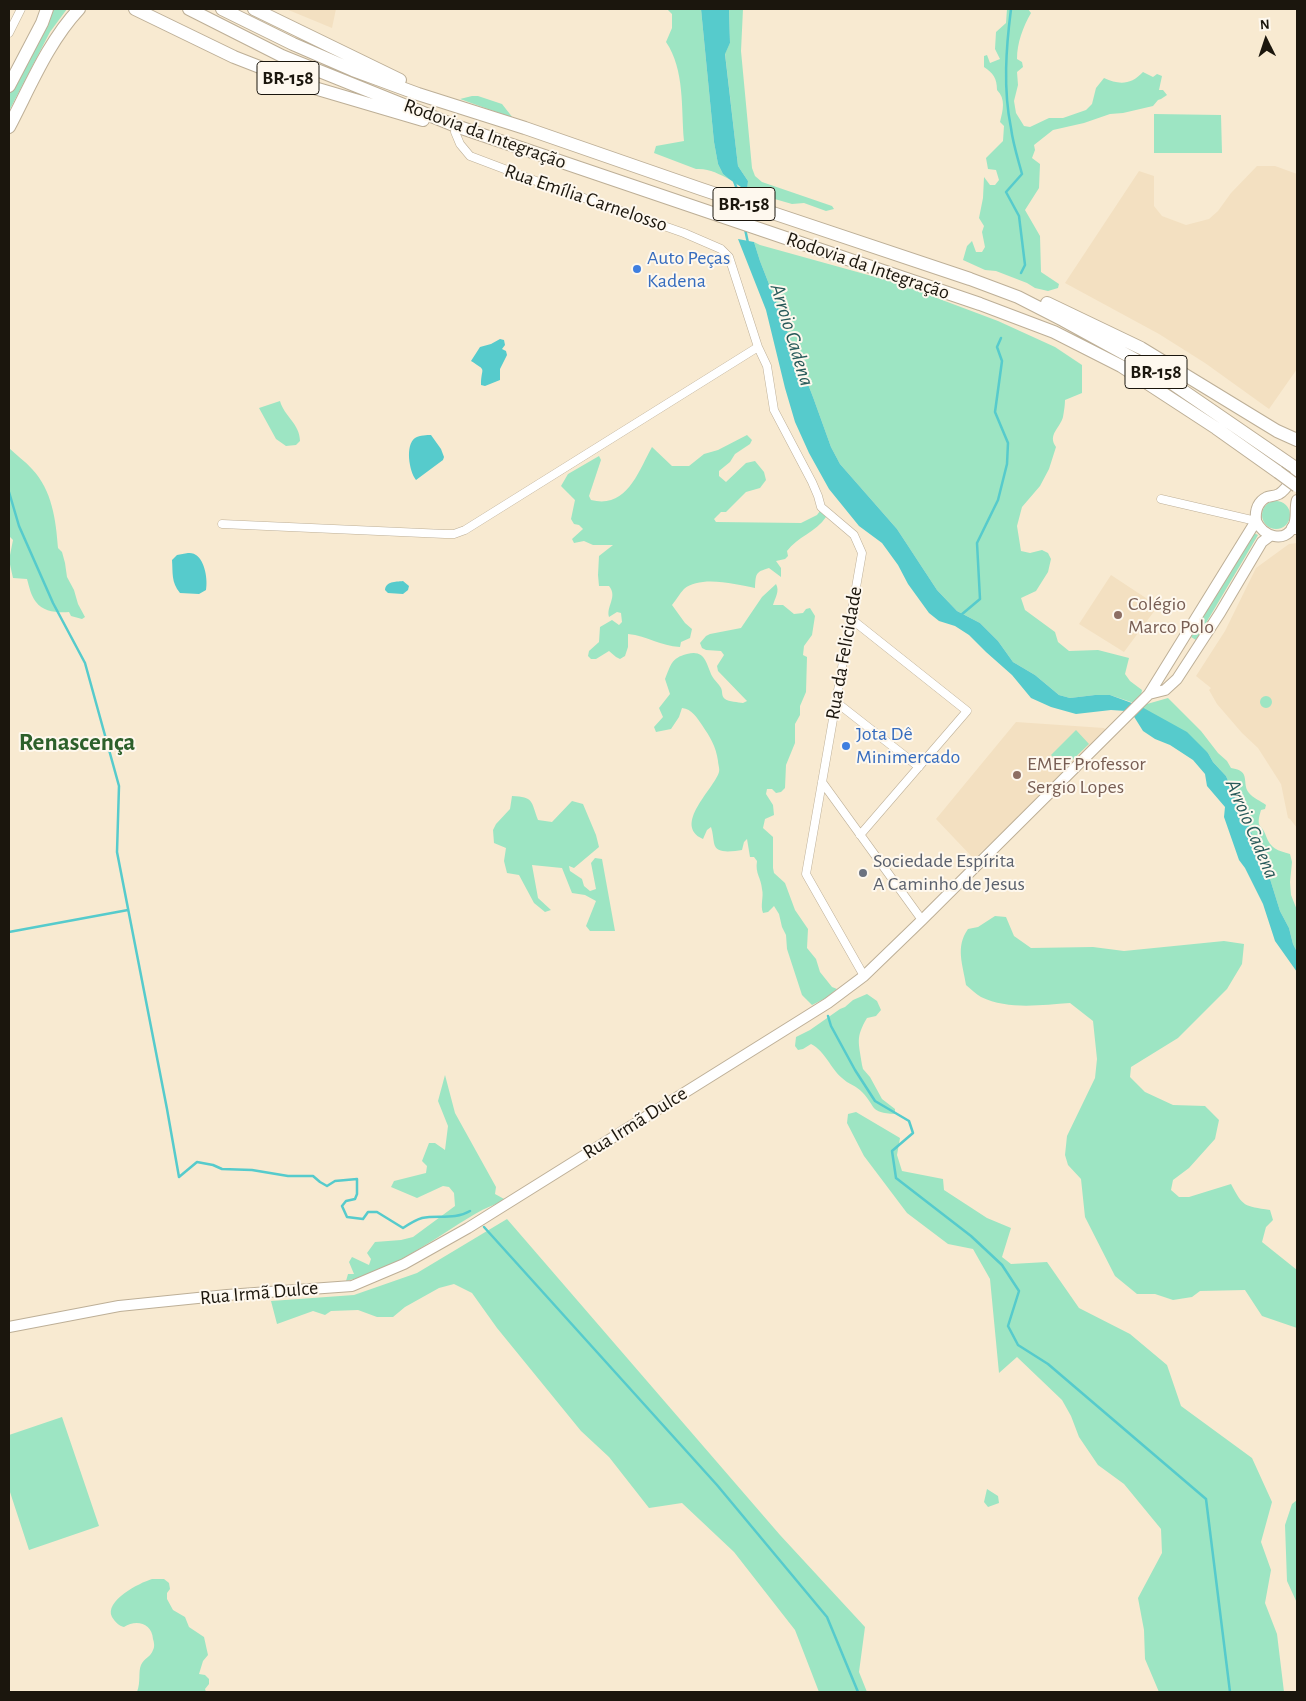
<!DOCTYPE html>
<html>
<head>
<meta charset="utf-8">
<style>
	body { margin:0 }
	#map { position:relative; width:1306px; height:1701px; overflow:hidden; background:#f8ead1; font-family:"Alegreya Sans",sans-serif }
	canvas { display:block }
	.frame { position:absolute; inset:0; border:10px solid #1b160d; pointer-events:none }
	.north { position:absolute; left:1241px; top:15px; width:50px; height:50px; -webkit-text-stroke:4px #fef8ee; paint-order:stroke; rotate:356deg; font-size:14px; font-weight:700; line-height:20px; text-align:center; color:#1b160d }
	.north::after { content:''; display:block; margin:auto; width:18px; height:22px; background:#1b160d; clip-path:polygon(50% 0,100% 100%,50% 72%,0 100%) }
</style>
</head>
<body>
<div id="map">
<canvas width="1306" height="1701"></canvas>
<div class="frame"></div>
<div class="north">N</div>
</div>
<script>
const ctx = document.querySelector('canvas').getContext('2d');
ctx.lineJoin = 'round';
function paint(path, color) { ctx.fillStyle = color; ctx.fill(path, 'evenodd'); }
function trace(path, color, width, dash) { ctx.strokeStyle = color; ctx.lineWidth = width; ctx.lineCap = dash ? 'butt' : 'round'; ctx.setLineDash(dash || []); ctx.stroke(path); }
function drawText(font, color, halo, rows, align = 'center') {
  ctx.font = font + ' "Alegreya Sans",sans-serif'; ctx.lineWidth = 4; ctx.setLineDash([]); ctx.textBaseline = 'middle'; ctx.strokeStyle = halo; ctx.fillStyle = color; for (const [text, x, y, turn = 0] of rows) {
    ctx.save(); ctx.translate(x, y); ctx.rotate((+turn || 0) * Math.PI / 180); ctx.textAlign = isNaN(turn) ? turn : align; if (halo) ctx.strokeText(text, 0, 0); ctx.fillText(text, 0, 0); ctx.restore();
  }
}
paint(new Path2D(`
	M286,9H336L332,28Z
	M1257,166H1275L1297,174V369L1269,409L1205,363L1159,334L1065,283L1139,171L1154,176V206L1162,216L1186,225L1209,219L1218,211L1231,193Z
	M1297,543V828L1290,819L1288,818L1281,784L1258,748L1242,733L1217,704L1209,690L1211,688L1196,676L1225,631L1256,568L1289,544Z
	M1111,575L1158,606L1124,652L1079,624Z
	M1016,722L1104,728L1107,731L974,859L936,819Z`), '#f3e0c1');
paint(new Path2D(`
	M54,9H67L50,32L9,111V94Z
	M667,9H701L714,142L718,164L723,174L729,179C719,174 709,168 696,169L654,153L656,146L684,141C681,108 685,70 666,42L672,28V14Z
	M729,9H743L741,51L752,168L755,176L762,182L832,206L834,209L826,211L804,203L792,204L747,191L748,181L738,166L725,53L730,43Z
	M1007,9H1028L1031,13C1023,27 1017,43 1017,59L1022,62L1023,67L1017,72L1018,85L1014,101L1016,113L1024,126L1030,127L1049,118H1063L1086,110L1092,104L1096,88L1104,78C1119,85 1131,85 1143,72L1153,77L1157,74L1162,76L1159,90H1163L1167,95L1161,99L1158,100L1153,106L1123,113L1110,114L1084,123L1053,130L1034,145L1035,150L1032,158L1040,164L1039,188L1025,210L1040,236L1041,272L1059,284L1058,288L1048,291L1035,288L1027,283L996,271L985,270L963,260L967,246L972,241L976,252H982L985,247L982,232L984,226L979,218L983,198L984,177L990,185H995L999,180L996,170L988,169L986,158L1003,141L1004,126L1000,122C1003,110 1006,99 997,90C997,78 993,73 984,67V56L987,55L990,63L1000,59L995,49L996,32L1006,23Z
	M472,96H478L502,104L513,118L460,99Z
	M1154,114L1221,115L1222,153H1154Z
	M754,242L760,245L897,283L998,321L1055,347L1082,365V393L1065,400C1065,405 1064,411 1063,417C1060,428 1047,435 1056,447L1049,469L1040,486L1022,507L1017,526L1021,551L1030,553L1042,550L1048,553L1051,559L1048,572L1036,591L1021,598L1025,610L1055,632L1058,642L1069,651L1098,650L1129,658L1125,674L1130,681L1142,690L1141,696L1134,703L1110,695H1095L1070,698L1059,695L1035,675L1013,662L998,641L980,623L957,611L937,590L897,529L840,464L831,447L813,397L760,261Z
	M280,401C284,416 300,424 300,441L296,445L286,446L276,439L259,408Z
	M747,435L752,440L750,444L735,454L730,462L719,471V476L726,482L746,463L755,461L764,472L766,480L760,488L746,492L726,512H721L714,519L716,522L801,523L817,515L820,511L826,517C816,532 797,537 787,551L788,556L785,559L776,561L781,568V577L769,568C755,572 756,574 755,588C736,584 700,575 684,589C680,593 676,600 672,605L685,623L692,629L690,638L681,642L680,647C660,646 648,636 628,634V647L625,656L620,659L616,657L609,651L596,659H591L588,656L589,651L599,642L600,627L612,620L619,625L622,622L621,613L617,612L609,617C606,606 618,597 609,586H599L598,575L599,556L613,545H593L584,541L574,543L572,539L583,529L579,525L574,524L571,519L575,500L561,486L568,474L599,456L601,460L589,496L591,500C627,509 638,472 652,447L672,466H689L704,454L718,450Z
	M9,448C16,455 25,461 32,469C52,490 56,520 58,548L62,552L65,563L67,577L74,590L78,604L85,617L82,619L71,616L69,612C58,613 43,612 36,602C31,596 29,586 27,579L13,578L9,560L13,540L9,536Z
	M1262 515a14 14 0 1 1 28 0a14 14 0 1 1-28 0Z
	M1254,533L1258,535L1196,640L1191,637Z
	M776,584C780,591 775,598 773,605H783L794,614L803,613L806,609L810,608L815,616L812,635L804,646L803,655L807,657L806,692L800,706V715L795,724V743L786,765L785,788L781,792L776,793L772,789H767L766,794L773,805L774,815L765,819L763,828L773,837V868L774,873L785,883L795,910L808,929L807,948L816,959L820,972L832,987L837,989L826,998L812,1005L802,995L787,949L786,935L782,927L779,914L774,906L768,912L763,913C760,905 764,897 762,889C761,877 755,874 757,861L754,857H750L747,839L744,842L742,850C733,851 716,855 714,843C713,838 713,833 711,827L707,830L703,839C672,825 714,789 719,772C720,769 718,764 718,761C716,746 710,737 702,725C697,718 692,709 682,708L679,717L671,729L656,732L654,727L663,717L659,708L670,694L665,679C671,665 671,658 687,654C705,649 706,663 712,676C714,680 719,684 721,688C723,692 721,696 725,699C729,702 738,702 743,703L747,701L718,671L717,666L724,655L721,651L706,650L702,648L700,643L706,636L710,634L741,628L762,597Z
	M1260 702a6 6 0 1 1 12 0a6 6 0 1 1-12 0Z
	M1168,698L1201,731L1218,753L1227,761L1231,768C1252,771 1241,783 1249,793C1253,798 1261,801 1266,805L1265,809L1261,810C1255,830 1262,823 1266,836C1270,848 1278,851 1290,854L1292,862L1290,882L1291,895L1297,910V952L1293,944L1289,928L1280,911L1266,866L1259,854L1248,823L1243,815L1226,776L1213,762L1208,753L1140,706Z
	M1076,730L1089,744L1064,768L1051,755Z
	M512,796C534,797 531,801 538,820L552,822L572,801L583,804L596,835L599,847L574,868L569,866L570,871L582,879L584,886L590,891L596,889L591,863L595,858L602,859L615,931H590L586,926L596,901L585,895L572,893L562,868L532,865L538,898L551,910L545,912L534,903L519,875L507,873L504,861L506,848L494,843L493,830L496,824L510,809Z
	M995,916L1006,917L1014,936L1031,948L1093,947L1124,951L1224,941L1244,944L1242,964L1227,989L1178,1038L1131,1067L1130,1077L1145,1092L1173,1105L1205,1106L1219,1120L1215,1139L1189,1168L1173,1180L1171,1190L1179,1197H1189L1231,1184C1243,1207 1244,1206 1270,1210L1273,1220L1266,1227L1262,1242L1297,1270V1328L1262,1316L1245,1290L1200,1291L1192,1297L1173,1300L1155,1294H1137L1115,1276L1085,1217L1081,1179L1068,1165L1065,1155L1067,1136L1095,1078L1097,1059L1093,1021L1070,1003C1041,1005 1008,1010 981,997C976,994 971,989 966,985C963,965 955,947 968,929L978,927Z
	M867,994L877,1001L881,1010L876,1016L867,1018C855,1038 859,1043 862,1065L863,1069L870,1077L882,1099L895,1109V1114C869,1113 876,1106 862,1092C857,1086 848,1084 842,1078C830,1068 826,1052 811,1044L803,1049L798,1050L795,1046L796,1037L810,1030L840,1009L845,1007L853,1000Z
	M445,1075L455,1113L496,1187L495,1194L506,1200C496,1204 485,1208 475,1214C433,1239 394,1270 346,1281L348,1274H354L349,1262L352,1257L369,1265L371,1259L367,1253L375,1242L401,1240L413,1237L455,1206L454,1193L449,1187L443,1186L417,1198L391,1187L394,1181L426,1173L427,1166L422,1161L429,1143H435L445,1150L448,1126L438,1101Z
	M856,1112L900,1138L897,1155L902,1171L943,1179L944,1190L987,1218L1011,1228L1002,1257L1011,1264L1047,1262L1079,1308L1130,1334L1167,1365L1181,1406L1252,1458L1272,1502L1261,1542L1271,1570L1265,1603L1277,1634L1284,1692H1159L1145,1659L1144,1630L1138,1598L1162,1553L1161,1529L1124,1484L1098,1465L1079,1437L1071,1416L1062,1400L1017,1357L999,1373L990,1279L973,1249L948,1244L907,1213L864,1156L847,1123L848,1114Z
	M507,1219L780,1535L865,1627L859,1672L867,1692H819L795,1630L734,1552L682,1503L649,1508L609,1457L581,1431L497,1328L472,1293L454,1284L439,1288L405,1307L393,1317H377L358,1310L331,1311L325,1315L313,1311L277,1324L271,1301L354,1295L417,1273Z
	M62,1417L99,1526L29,1550L9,1489V1435Z
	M987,1489L998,1496L999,1503L988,1507L984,1502Z
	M1297,1500V1603L1287,1581L1285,1525L1292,1504Z
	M152,1579H164L169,1583L170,1589L167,1593V1599L173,1610L185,1617L189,1627L204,1637L208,1655L203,1661L199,1674L205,1675L209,1679V1684L205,1689L206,1692H137C141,1682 138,1672 141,1665C144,1658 151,1657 153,1650C155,1647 154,1642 153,1639C152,1623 136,1619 124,1627C119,1626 115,1622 112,1617C104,1601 139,1583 152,1579Z`), '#9de5c3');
paint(new Path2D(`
	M701,9H729L730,43L725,54L738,166L748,181L747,191L729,179L723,174L718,164L714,142Z
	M738,239L754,242L760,261L813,397L831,447L840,464L897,529L937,590L957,611L980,623L998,641L1013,662L1035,675L1059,695L1070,698L1095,695H1110L1140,706L1187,732L1208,753L1213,762L1226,776L1243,815L1248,823L1259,854L1266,866L1280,911L1289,928L1293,944L1297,952V972L1275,941L1263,904L1245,868L1239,860L1224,817L1225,807L1207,786L1205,774L1193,760L1170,745L1155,739L1143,731L1133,715L1126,711L1111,710L1076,714L1051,707L1031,698L1012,675L986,652L969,635L955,626L939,621L929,613L908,584L898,565L882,543L859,526L829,489L809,453L795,422L785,388L766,310Z
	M500,339L504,340L505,345L502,349L506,351L507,355L500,369V380L485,386L481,385C481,366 488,372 471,361L480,347L491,344Z
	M431,435L441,449L444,457L443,460L416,480C409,471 405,445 415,438C420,435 427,435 431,435Z
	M188,553C190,553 193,553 196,555C205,561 208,580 206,590L199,594L180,593C171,582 173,573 172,560L177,555Z
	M403,581L409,586L408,590L403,594L388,593L385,590C386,581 395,582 403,581Z`), '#56cbcc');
trace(new Path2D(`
	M1011,9C1006,48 1003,89 1011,128C1013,144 1018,159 1022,174L1006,192L1019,216L1025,265L1021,273
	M734,181L740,197
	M743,207L744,219
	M745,229L748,243
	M9,492L19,526L53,603L85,663L119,786L117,852L167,1109L179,1177L197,1162L213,1165L222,1169L252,1170L288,1176H313L320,1182L327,1186L335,1181L357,1179V1194L355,1199L346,1201L342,1206L347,1217L363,1219L368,1212H377L403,1228C409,1224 415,1220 422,1218C438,1215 455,1220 470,1211
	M961,615L980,599L977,543L998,500L1007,464L1008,443L995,412L1002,361L997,347L1001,338
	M9,932L128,910
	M828,1016L831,1026L855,1070L875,1101L909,1121L913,1133L892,1151L896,1178L971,1236L1002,1265L1019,1291L1008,1326L1018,1345L1048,1364L1206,1499L1230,1692
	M484,1227L717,1485L827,1617L858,1692`), '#56cbcc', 2.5);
const minor = new Path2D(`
	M9,33L21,9
	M456,126L455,132L460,144L470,156L544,184L684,233L721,249L729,257L758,347L767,366L774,410L812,482L818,496L821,507L854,535L862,553L806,874L864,976
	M1161,499L1256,521
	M222,524L445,534H454L465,530L758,347
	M850,618L967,711L860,835
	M836,702L919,767
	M822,782L922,920`);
const tertiary = new Path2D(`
	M1256,521C1263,536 1284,544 1293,527C1298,518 1294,509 1297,500
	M1149,694L1256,521C1255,512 1257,502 1267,497C1271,496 1275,496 1279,494C1286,490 1290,482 1295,475
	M9,1327L119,1306L227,1295L352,1286L404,1264L468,1228L828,1003L864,976L922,920L1145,698L1149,694L1165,690L1177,679L1220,613L1262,542L1270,536`);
const trunk = new Path2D(`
	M135,9L234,57L311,87L423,120
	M189,9L282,56L456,126L980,304L1054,332L1121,366L1216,428L1278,472
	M222,9L293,44L353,70L418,94L525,128L701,189L970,279L1018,297L1063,320L1147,366L1297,469
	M254,9L400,80
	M9,86L42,23L47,9
	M9,127C30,87 48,42 79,9
	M1047,303L1141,348L1277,431L1297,440
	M1293,528H1297`);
trace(minor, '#bdaf97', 9);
trace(tertiary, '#bdaf97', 12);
trace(trunk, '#bdaf97', 14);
trace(minor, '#fff', 8);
trace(tertiary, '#fff', 10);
trace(trunk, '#fff', 12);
const trunkBridge = new Path2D(`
	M1278,472L1297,486`);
trace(trunkBridge, '#bdaf97', 14, []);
trace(trunkBridge, '#fff', 12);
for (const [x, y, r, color] of [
	[637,269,5,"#3f7fe0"],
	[1118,615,5,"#8d6e63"],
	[846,746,5,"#3f7fe0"],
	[1017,775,5,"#8d6e63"],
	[863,873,5,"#6b7280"]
]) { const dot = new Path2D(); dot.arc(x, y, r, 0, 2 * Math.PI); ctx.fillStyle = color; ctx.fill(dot); trace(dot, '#fef8ee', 2); }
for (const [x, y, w] of [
	[288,78,62],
	[744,204,62],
	[1156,372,62]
]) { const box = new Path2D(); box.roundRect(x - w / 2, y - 16.5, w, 33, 4); ctx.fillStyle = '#fef8ee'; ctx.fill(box); trace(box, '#1b160d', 1); }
drawText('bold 19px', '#1b160d', null, [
	["BR-158",288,78],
	["BR-158",744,204],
	["BR-158",1156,372]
]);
drawText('20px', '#1b160d', '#fef8ee', [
	["Rodovia da Integração",485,134,20],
	["Rua Emília Carnelosso",586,198,19],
	["Rodovia da Integração",868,266,19],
	["Rua da Felicidade",844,653,-80],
	["Rua Irmã Dulce",635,1123,-32],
	["Rua Irmã Dulce",259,1293,-5]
]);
drawText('20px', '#366cbe', '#fef8ee', [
	["Auto Peças",647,258],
	["Kadena",647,281],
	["Jota Dê",856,734],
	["Minimercado",856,757]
], 'left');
drawText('20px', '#785e54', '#fef8ee', [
	["Colégio",1128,604],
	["Marco Polo",1128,627],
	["EMEF Professor",1027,764],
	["Sergio Lopes",1027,787]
], 'left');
drawText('20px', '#5b616d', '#fef8ee', [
	["Sociedade Espírita",873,861],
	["A Caminho de Jesus",873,884]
], 'left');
drawText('italic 21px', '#285a5a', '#fef8ee', [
	["Arroio Cadena",792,335,73],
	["Arroio Cadena",1252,829,67]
]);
drawText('bold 25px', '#2d602b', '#fef8ee', [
	["Renascença",77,742]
]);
</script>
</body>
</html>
